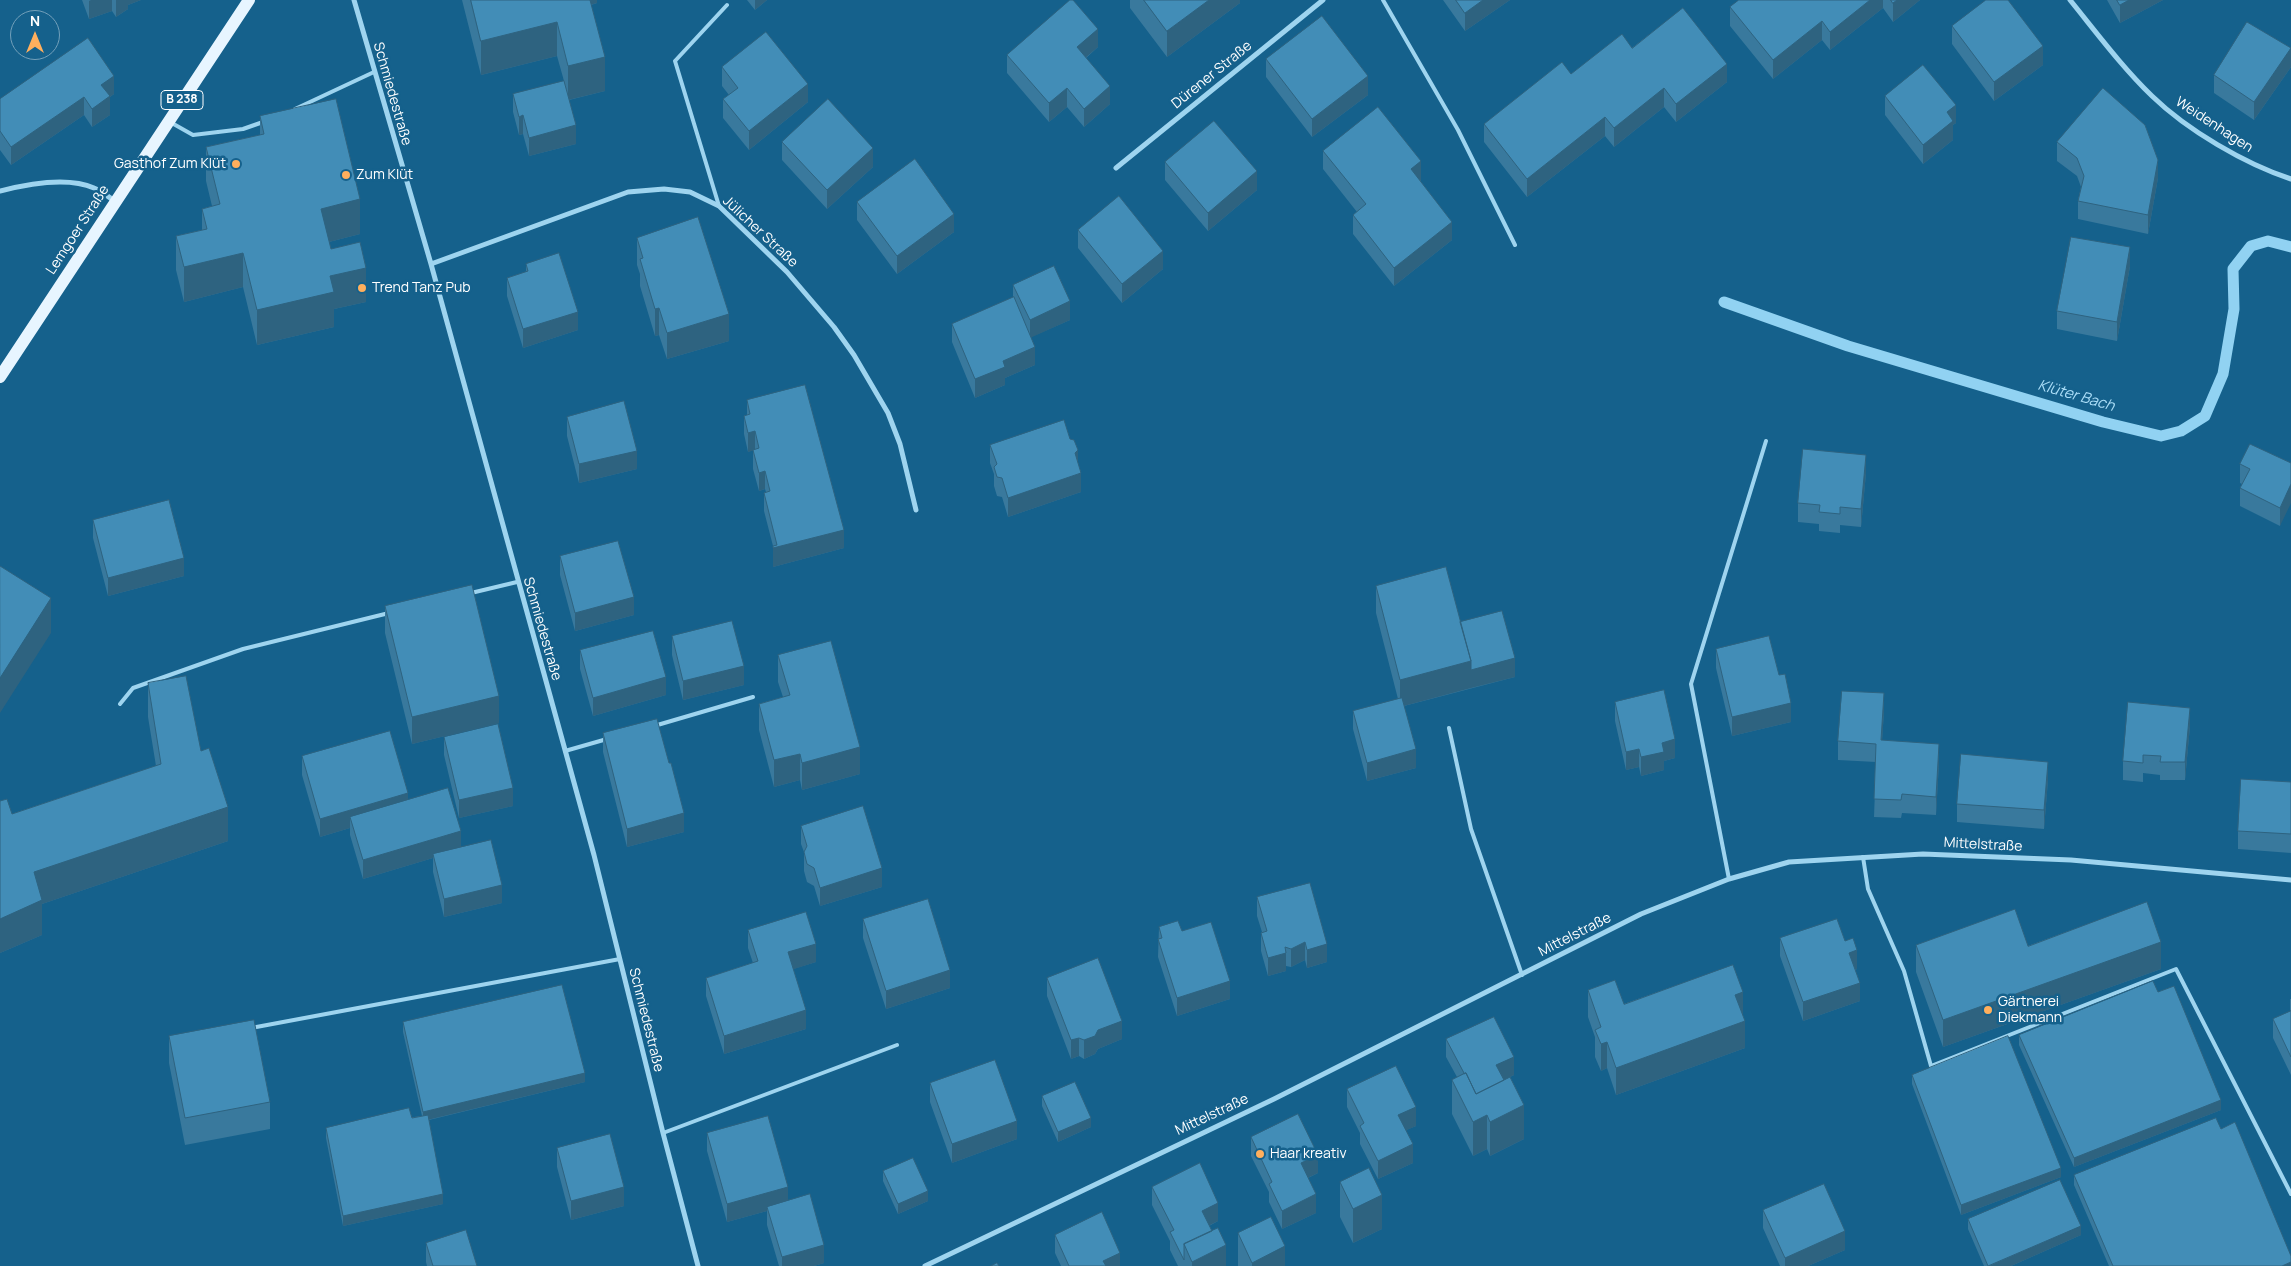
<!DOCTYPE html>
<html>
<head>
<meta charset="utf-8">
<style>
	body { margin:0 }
	#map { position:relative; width:2291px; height:1266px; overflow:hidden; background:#15618c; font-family:Manrope,sans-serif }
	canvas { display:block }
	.north { position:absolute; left:10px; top:10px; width:50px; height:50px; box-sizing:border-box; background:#15618c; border:1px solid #73a0ba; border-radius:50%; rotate:0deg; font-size:14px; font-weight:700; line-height:20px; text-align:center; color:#fff }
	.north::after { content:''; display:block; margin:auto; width:18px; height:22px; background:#ffaf5d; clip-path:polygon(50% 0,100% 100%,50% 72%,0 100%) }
</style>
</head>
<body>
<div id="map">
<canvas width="2291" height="1266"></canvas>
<div class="north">N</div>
</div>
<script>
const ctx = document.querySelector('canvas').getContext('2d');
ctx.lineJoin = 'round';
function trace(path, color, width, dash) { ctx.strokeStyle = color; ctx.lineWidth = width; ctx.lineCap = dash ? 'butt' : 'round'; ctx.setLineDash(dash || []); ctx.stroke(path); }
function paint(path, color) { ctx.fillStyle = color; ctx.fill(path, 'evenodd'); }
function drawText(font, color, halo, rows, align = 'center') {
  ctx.font = font + ' Manrope,sans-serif'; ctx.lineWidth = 5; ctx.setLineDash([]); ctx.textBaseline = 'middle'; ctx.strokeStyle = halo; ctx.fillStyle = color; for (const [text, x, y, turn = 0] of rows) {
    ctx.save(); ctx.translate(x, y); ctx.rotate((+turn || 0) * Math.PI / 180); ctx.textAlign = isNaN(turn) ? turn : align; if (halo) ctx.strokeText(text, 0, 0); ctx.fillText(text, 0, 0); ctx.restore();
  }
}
trace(new Path2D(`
	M1724,302L1848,346L2103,422L2161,436L2181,431L2205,416L2223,374L2234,309L2233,269L2251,246L2268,241L2291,247`), '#91d2f2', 11);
trace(new Path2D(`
	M1383,0L1458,130L1515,245
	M295,109L374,72
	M170,122L193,135L243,129L263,122
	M719,206L675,61L727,5
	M471,593L517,582
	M120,704L133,688L243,649L389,613
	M654,726L753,697
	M1449,728L1471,829L1522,975
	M565,751L607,739
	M1863,857L1868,889L1904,971L1931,1066L2176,969L2291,1194
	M1729,879L1691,684L1766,441
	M251,1028L620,959
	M663,1133L897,1045`), '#9ed4ef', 4);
trace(new Path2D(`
	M354,0L431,264L594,855L663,1133L698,1266
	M2070,0C2096,32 2122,67 2152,96C2187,130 2245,164 2291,179
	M1116,168L1323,0
	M0,191C27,184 67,176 94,188C102,191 108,197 115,201
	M431,264L628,192L664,189L690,192L719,206L787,272L834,327L854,355L888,413L900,444L916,510
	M925,1266L1274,1099L1641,914L1729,879L1789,862L1923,854L2071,860L2291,880`), '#9ed4ef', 5);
trace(new Path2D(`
	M0,377L249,0`), '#e7f5ff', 12);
paint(new Path2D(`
	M82,0H141L128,5V9L116,17L112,11L89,19Z
	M462,0H597V3L591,5L605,91L569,100L576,144L529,156L523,134L519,135L513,112V94L564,81L557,56L481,75Z
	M747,0H767L755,10Z
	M1130,0H1240V3L1167,57L1130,8Z
	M1443,0H1510L1465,31Z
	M1739,0H1920L1893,22L1883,8L1830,50L1822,40L1773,79L1730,26V7Z
	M2107,0H2163L2120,23Z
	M1952,26L2043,65L1994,101L1952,44Z
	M1098,47L1086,58L1110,104L1084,127L1067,107L1049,122L1007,73V55Z
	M1632,48L1727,82L1676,122L1664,107L1614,147L1605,136L1527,197L1484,142V124L1571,74Z
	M1266,59L1368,95L1312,137L1266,77Z
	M722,67L808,102L749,150L723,118V99L729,95L722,86Z
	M2291,67L2254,120L2214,93V75Z
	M114,94L110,97V115L92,127L84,115L11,165L0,150V99Z
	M1885,96L1956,123L1953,125V140L1923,164L1885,115Z
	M260,116L360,234L329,242L331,249L366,302L334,309V327L257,345L243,287L184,302L176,270V236L202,230V209L212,206L206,181V147L260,135Z
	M782,142L873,167L827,209L782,160Z
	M2057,142L2158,178L2148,234L2078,219V201L2081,187L2077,176L2057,161Z
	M1323,151L1421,180L1420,181L1452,240L1394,286L1353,234V215L1357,212L1323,169Z
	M1165,162L1257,190L1208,231L1165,180Z
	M857,202L954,232L897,274L857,220Z
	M1078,230L1163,269L1122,303L1078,248Z
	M637,238L729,341L667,359L659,335L655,336L640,286V274L637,265Z
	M526,264L578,330L523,348L507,296V278L526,272Z
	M2130,266L2117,341L2057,329V311Z
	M1013,285L1070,320L1031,337L1035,365L1005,378V385L975,398L952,342V324L1013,297Z
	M747,400L844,548L773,567V546L764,511V493L766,492L765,489L759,491L753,469V450L748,452L744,434V416L747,415Z
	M567,417L637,469L579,483L567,436Z
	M990,445L1078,463L1081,492L1008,517L1002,497L997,496L994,486V474L990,463Z
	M2291,463L2280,526L2240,506V488L2242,484L2240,483V464Z
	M1866,473L1861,527L1840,525V533L1819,531V524L1798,522V503Z
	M93,520L184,576L108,596L93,538Z
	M560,556L634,615L575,631L560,575Z
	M1376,586L1460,622L1515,677L1404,706L1416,768L1367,781L1353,729V711L1398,699L1376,613Z
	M385,606L499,723L412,744L385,633Z
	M672,636L744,685L683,700L672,655Z
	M1716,649L1791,722L1732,736L1716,668Z
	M580,650L666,695L593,716L580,669Z
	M778,655L860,774L802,790L800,780L774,787L759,730V704L783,697L778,682Z
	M148,683L201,751L228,841L42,904V935L0,953V801L12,814L156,766L148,717Z
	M1615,702L1675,758L1664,761V770L1641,776L1639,767L1626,770L1615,721Z
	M1884,711L1882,740L1939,762L1936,815L1902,813L1901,818L1874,817L1876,762L1838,760V741Z
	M2190,726L2185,780H2160V775L2143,773V782L2123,780V761Z
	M603,733L684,832L627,847L603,752Z
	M444,737L513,806L459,818L444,755Z
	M302,756L408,800L461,847L502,903L444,917L433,872V858L363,879L350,835V828L320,837L302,775Z
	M2048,780L2044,829L1957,822V804Z
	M2291,782V853L2238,849V831Z
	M801,826L882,887L820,906L814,886L807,882L804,871V852L801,844Z
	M1257,897L1327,962L1307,968L1305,960L1291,967L1286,966V971L1268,976L1261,951V933L1262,932L1257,916Z
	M863,919L950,988L886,1009L863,938Z
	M1159,927L1182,931L1230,999L1177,1016L1158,957Z
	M748,930L816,962L793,969L806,1029L724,1054L706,996V978L753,963L748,948Z
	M1780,938L1845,941L1857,969L1855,970L1860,1001L1803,1021L1780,956Z
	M1916,945L2028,946L2161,969L1943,1047L1916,972Z
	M1047,978L1122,1039L1098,1049L1095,1054L1084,1059L1079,1056L1071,1059L1047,996Z
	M1588,990L1624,1004L1743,1017L1745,1048L1616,1095L1607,1068L1601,1071L1595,1057V1037L1588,1017Z
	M2158,992L2221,1110L2074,1167L2019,1045V1035Z
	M2290,999H2291V1075L2273,1038V1019L2290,1012Z
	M403,1022L585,1082L429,1120L443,1204L343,1226L326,1138V1128L422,1116L403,1032Z
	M169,1036L270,1102V1129L185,1145L169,1063Z
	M1446,1039L1514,1075L1504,1080L1524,1139L1490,1156L1487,1149L1473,1156L1452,1114V1080L1457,1077L1446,1057Z
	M1912,1075L2061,1177L1961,1215L1912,1084Z
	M930,1083L1017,1139L952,1163L930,1102Z
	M1347,1089L1416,1126L1406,1130L1413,1163L1378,1179L1360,1144V1133L1347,1107Z
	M1042,1096L1091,1127L1058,1142L1042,1106Z
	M2221,1129L2291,1266H2109L2074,1185V1175Z
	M707,1133L788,1201L824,1263L814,1266H779L767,1225V1211L727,1222L707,1151Z
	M1251,1137L1318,1173L1308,1178L1316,1213L1282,1229L1269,1202V1192L1251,1156Z
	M557,1148L624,1206L571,1220L557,1167Z
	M883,1171L928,1201L898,1214L883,1181Z
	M1340,1182L1382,1229L1353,1243L1340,1217Z
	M1152,1187L1218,1221L1209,1226L1226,1266H1178L1170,1250V1241L1152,1205Z
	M1763,1210L1845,1250L1808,1266H1780L1763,1228Z
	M1968,1219L2081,1235L2011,1266H1984L1968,1229Z
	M1238,1233L1285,1266H1238Z
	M1055,1235L1120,1266H1061L1055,1253Z
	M426,1243L477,1266H427L426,1262Z`), '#39799d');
paint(new Path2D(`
	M91,0H112V11L89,19V1Z
	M116,0H141L128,5V9L116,17Z
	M583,0H597V3L583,7Z
	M755,0H767L755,10Z
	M1209,0H1240V3L1167,57V31Z
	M1483,0H1510L1465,31V13Z
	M1870,0H1883V8L1830,50V32Z
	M1897,0H1920L1893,22V3Z
	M2129,0H2163L2120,23V5Z
	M1822,21V40L1773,79V60Z
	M557,22V56L481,75V41Z
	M1098,29V47L1077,65V47Z
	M2043,46V65L1994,101V82Z
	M2291,48V67L2254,120V102Z
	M605,57V91L568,100V66Z
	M1727,64V82L1676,122V104Z
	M114,76V94L110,97V115L92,127V109L101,85Z
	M1368,76V95L1312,137V119Z
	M808,84V102L749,150V131Z
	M1110,86V104L1084,127V109Z
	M1067,88V107L1049,122V103Z
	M1664,88V107L1614,147V128Z
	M84,97V115L11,165V147Z
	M1956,105V123L1953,125V140L1923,164V145L1947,112Z
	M523,115V134L519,135V117Z
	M1605,117V136L1527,197V179Z
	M576,125V144L529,156V138Z
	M873,148V167L827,209V190Z
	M2158,160V178L2148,234V215Z
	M1421,161V180L1411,187V169Z
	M1257,171V190L1208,231V213Z
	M360,199V234L321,244V209Z
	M954,214V232L897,274V256Z
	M1452,222V240L1394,286V268Z
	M2130,247V266L2117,341V322Z
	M1163,251V269L1122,303V284Z
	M243,253V287L184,302V267Z
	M366,268V302L334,309V327L257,345V310L330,276Z
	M1070,301V320L1030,338V320Z
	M659,308V335L655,336V309Z
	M578,312V330L523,348V329Z
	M729,314V341L667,359V333Z
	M1035,347V365L1005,378V385L975,398V379L1003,361Z
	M755,431V450L748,452V433Z
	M1078,450V469L1075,453Z
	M637,451V469L579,483V464Z
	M1866,455V473L1861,527V509Z
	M765,471V489L759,491V473Z
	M1081,473V492L1008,517V498Z
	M2291,484V503L2280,526V508Z
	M844,530V548L773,567V548Z
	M184,558V576L108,596V578Z
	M634,597V615L575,631V613Z
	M51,598V633L0,713V678Z
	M1515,658V677L1471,688V670Z
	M1471,661V688L1400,707V680Z
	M744,666V685L683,700V681Z
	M666,677V695L593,716V698Z
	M1884,693V711L1881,758V740Z
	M499,696V723L412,744V717Z
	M1791,703V722L1732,736V717Z
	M2190,708V726L2185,780V762Z
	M1675,739V758L1664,761V770L1641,776V757L1662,743Z
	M1939,744V762L1936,815V797Z
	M860,747V774L802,790V763Z
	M1416,749V768L1367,781V763Z
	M1639,749V767L1626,770V752Z
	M800,754V780L774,787V760Z
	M2048,762V780L2044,829V810Z
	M513,788V806L459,818V800Z
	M408,793V812L350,817V828L320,837V819Z
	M228,807V841L42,904V935L0,953V919L34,872Z
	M684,813V832L627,847V829Z
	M461,831V849L433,854V858L363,879V860Z
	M882,868V887L820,906V888Z
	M502,885V903L444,917V899Z
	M1305,942V960L1291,967V949Z
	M2161,942V969L1943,1047V1020Z
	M816,944V962L788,971V952Z
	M1327,944V962L1307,968V950Z
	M1857,950V969L1849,971V953Z
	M1286,953V971L1268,976V958Z
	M950,970V988L886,1009V991Z
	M1230,981V999L1177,1016V998Z
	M1860,983V1001L1803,1021V1002Z
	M1743,992V1019L1735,995Z
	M806,1010V1029L724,1054V1036Z
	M1122,1021V1039L1098,1049L1095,1054L1084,1059V1040L1098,1030Z
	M1745,1021V1048L1616,1095V1068Z
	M1079,1038V1056L1071,1059V1040Z
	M1607,1042V1068L1601,1071V1044Z
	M1514,1057V1075L1496,1084V1065Z
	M585,1073V1082L423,1121V1112Z
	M2221,1100V1110L2074,1167V1158Z
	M1524,1105V1139L1490,1156V1122Z
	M1416,1107V1126L1398,1134V1115Z
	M1487,1115V1149L1473,1156V1122Z
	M1091,1118V1127L1058,1142V1132Z
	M1017,1121V1139L952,1163V1144Z
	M1413,1144V1163L1378,1179V1161Z
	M1318,1155V1173L1301,1181V1163Z
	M2061,1168V1177L1961,1215V1205Z
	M624,1187V1206L571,1220V1201Z
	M788,1187V1205L767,1207V1211L727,1222V1204Z
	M928,1191V1201L898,1214V1204Z
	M443,1194V1204L343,1226V1216Z
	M1316,1194V1213L1282,1229V1211Z
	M1382,1195V1229L1353,1243V1209Z
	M1218,1203V1221L1202,1229V1211Z
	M2081,1226V1235L2011,1266H1989Z
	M1845,1231V1250L1808,1266H1785V1258Z
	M824,1245V1263L814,1266H782V1257Z
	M1226,1245V1266H1192V1262Z
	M1285,1246V1266H1252V1263Z
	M1120,1253V1266H1103V1261Z
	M2291,1262V1266H2282Z`), '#2e6380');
const building = new Path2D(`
	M471,0H590L605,57L568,66L557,22L481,41Z
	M1070,0H1073L1098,29L1077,47L1110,86L1084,109L1067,88L1049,103L1007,55Z
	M1144,0H1209L1167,31Z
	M1456,0H1483L1465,13Z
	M1739,0H1870L1830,32L1822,21L1773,60L1730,7Z
	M1891,0H1897L1893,3Z
	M1986,0H2008L2043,46L1994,82L1952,26Z
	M2117,0H2129L2120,5Z
	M1683,8L1727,64L1676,104L1664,88L1614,128L1605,117L1527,179L1484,124L1562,62L1571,74L1622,34L1632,48Z
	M1322,16L1368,76L1312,119L1266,59Z
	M2247,22L2291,48L2254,102L2214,75Z
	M766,32L808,84L749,131L723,99L738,88L722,67Z
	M88,38L114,76L101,85L110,96L92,109L84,97L11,147L0,131V99Z
	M1923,65L1956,105L1947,112L1953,121L1923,145L1885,96Z
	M564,81L576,125L529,138L523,115L519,117L513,94Z
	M2103,88L2145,125L2158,160L2148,215L2078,201L2084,176L2077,158L2057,142Z
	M336,99L360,199L321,209L331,249L360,242L366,268L330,276L334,292L257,310L243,253L184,267L176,236L207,229L202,209L220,204L206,147L264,134L260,116Z
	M828,99L873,148L827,190L782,142Z
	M1378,107L1421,161L1411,169L1452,222L1394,268L1353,215L1366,204L1323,151Z
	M1214,121L1257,171L1208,213L1165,162Z
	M915,159L954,214L897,256L857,202Z
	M1119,196L1163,251L1122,284L1078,230Z
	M698,217L729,314L667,333L659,308L655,309L640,259L643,258L637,238Z
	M2071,237L2130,247L2117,322L2057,311Z
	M559,253L578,312L523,329L507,278L528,271L526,264Z
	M1054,266L1070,301L1030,320L1013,285Z
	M1014,297L1035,347L1003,361L1005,367L975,379L952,324Z
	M805,385L844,530L773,548V546L777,545L764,493L770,491L765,471L759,473L753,450L759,448L755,431L748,433L744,416L750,414L747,400Z
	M624,401L637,451L579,464L567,417Z
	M1064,420L1070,439L1074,440L1078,450L1075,453L1081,473L1008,498L1002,478L997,477L994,467L997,464L990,445Z
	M2250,444L2291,463V484L2280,508L2240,488L2250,469L2240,464Z
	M1803,449L1866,455L1861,509L1840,507V514L1819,512L1820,505L1798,503Z
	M169,500L184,558L108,578L93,520Z
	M618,541L634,597L575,613L560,556Z
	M0,566L51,598L0,678Z
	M1446,567L1471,661L1400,680L1376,586Z
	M472,585L499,696L412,717L385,606Z
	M1502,611L1515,658L1471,670V661L1460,622Z
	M732,621L744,666L683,681L672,636Z
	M653,631L666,677L593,698L580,650Z
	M1769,636L1779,675L1785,674L1791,703L1732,717L1716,649Z
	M831,641L860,747L802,763L800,754L774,760L759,704L790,695L778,655Z
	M186,676L201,751L209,748L228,807L34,872L42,900L0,919V801L7,799L12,814L161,764L148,683Z
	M1664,690L1675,739L1662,743L1664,752L1641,757L1639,749L1626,752L1615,702Z
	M1842,691L1884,693L1881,740L1939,744L1936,797L1902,794L1901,800L1874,799L1876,744L1838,741Z
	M1402,698L1416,749L1367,763L1353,711Z
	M2128,702L2190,708L2185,762H2160L2161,756L2143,755V763L2123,761Z
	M657,719L669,763H671L684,813L627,829L603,733Z
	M498,724L513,788L459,800L444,737Z
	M390,731L408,793L320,819L302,756Z
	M1961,754L2048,762L2044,810L1957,804Z
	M2241,779L2291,782V834L2238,831Z
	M448,788L461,831L363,860L350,817Z
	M863,806L882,868L820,888L814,868L807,864L804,852L807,846L801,826Z
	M491,840L502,885L444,899L433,854Z
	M1310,883L1327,944L1307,950L1305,942L1291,949L1285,947L1286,953L1268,958L1261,933L1267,931L1257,897Z
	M928,899L950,970L886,991L863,919Z
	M2147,902L2161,942L1943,1020L1916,945L2015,909L2028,946Z
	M806,912L816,944L788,952L806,1010L724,1036L706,978L758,961L748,930Z
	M1837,919L1845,941L1853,938L1857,950L1849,953L1860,983L1803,1002L1780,938Z
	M1178,921L1182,931L1211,922L1230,981L1177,998L1158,939L1162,938L1159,927Z
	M1098,958L1122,1021L1098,1030L1095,1036L1084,1040L1079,1038L1071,1040L1047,978Z
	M1733,965L1743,992L1735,995L1745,1021L1616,1068L1607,1042L1601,1044L1595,1030L1601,1027L1588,990L1615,980L1624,1004Z
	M2153,981L2158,992L2174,986L2221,1100L2074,1158L2019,1035Z
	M562,985L585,1073L423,1112L403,1022Z
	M2291,1011V1057L2273,1019Z
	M1494,1017L1514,1057L1496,1065L1504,1080L1476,1094L1466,1073L1464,1074V1073L1446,1039Z
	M254,1020L270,1102L185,1118L169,1036Z
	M2008,1036L2061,1168L1961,1205L1912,1075Z
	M995,1060L1017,1121L952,1144L930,1083Z
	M1396,1066L1416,1107L1398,1115L1413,1144L1378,1161L1360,1126L1364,1123L1347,1089Z
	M1466,1073L1476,1094L1510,1077L1524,1105L1490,1122L1487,1115L1473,1122L1452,1080Z
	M1075,1082L1091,1118L1058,1132L1042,1096Z
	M409,1108L412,1118L428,1115L443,1194L343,1216L326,1128Z
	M1298,1114L1318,1155L1301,1163L1316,1194L1282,1211L1269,1184L1272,1182L1251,1137Z
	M768,1116L788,1187L727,1204L707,1133Z
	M2216,1118L2221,1129L2235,1122L2291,1256V1262L2282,1266H2113L2074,1175Z
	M610,1134L624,1187L571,1201L557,1148Z
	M913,1158L928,1191L898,1204L883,1171Z
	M1200,1163L1218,1203L1202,1211L1212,1231L1184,1244V1260L1170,1232L1174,1230L1152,1187Z
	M1369,1168L1382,1195L1353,1209L1340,1182Z
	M2060,1180L2081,1226L1988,1266L1968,1219Z
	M1824,1184L1845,1231L1785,1258L1763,1210Z
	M810,1194L824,1245L782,1257L767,1207Z
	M1102,1212L1120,1253L1103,1261L1106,1266H1069L1055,1235Z
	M1271,1217L1285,1246L1252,1263L1238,1233Z
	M1218,1228L1226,1245L1192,1262L1184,1244Z
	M466,1230L477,1266H433L426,1243Z
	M997,1263L999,1266H991Z`);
paint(building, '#428db7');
trace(building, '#2e6380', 1);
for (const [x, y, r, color] of [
	[236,164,5,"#ffaf5d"],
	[346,175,5,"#ffaf5d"],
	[362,288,5,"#ffaf5d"],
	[1988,1010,5,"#ffaf5d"],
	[1260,1154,5,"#ffaf5d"]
]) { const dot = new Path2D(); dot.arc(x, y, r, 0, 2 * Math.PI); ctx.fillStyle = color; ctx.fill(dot); trace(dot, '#15618c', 2); }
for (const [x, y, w] of [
	[182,100,42]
]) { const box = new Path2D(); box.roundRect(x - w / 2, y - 9.5, w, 19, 4); ctx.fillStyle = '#15618c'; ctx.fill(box); trace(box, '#fff', 1); }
drawText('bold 12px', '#fff', null, [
	["B 238",182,100]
]);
drawText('14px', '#fff', '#15618c', [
	["Dürener Straße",1212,75,-39],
	["Schmiedestraße",392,94,74],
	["Weidenhagen",2214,125,33],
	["Lemgoer Straße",78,230,-57],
	["Jülicher Straße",760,232,43],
	["Schmiedestraße",542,629,74],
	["Mittelstraße",1983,845,3],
	["Mittelstraße",1575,935,-27],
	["Schmiedestraße",646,1020,76],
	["Mittelstraße",1212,1115,-25]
]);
drawText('14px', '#fff', '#15618c', [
	["Gasthof Zum Klüt",226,164,"right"],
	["Zum Klüt",356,175],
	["Trend Tanz Pub",372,288],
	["Gärtnerei",1998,1002],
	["Diekmann",1998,1018],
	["Haar kreativ",1270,1154]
], 'left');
drawText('italic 15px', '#aaddf7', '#15618c', [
	["Klüter Bach",2076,396,16]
]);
</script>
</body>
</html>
